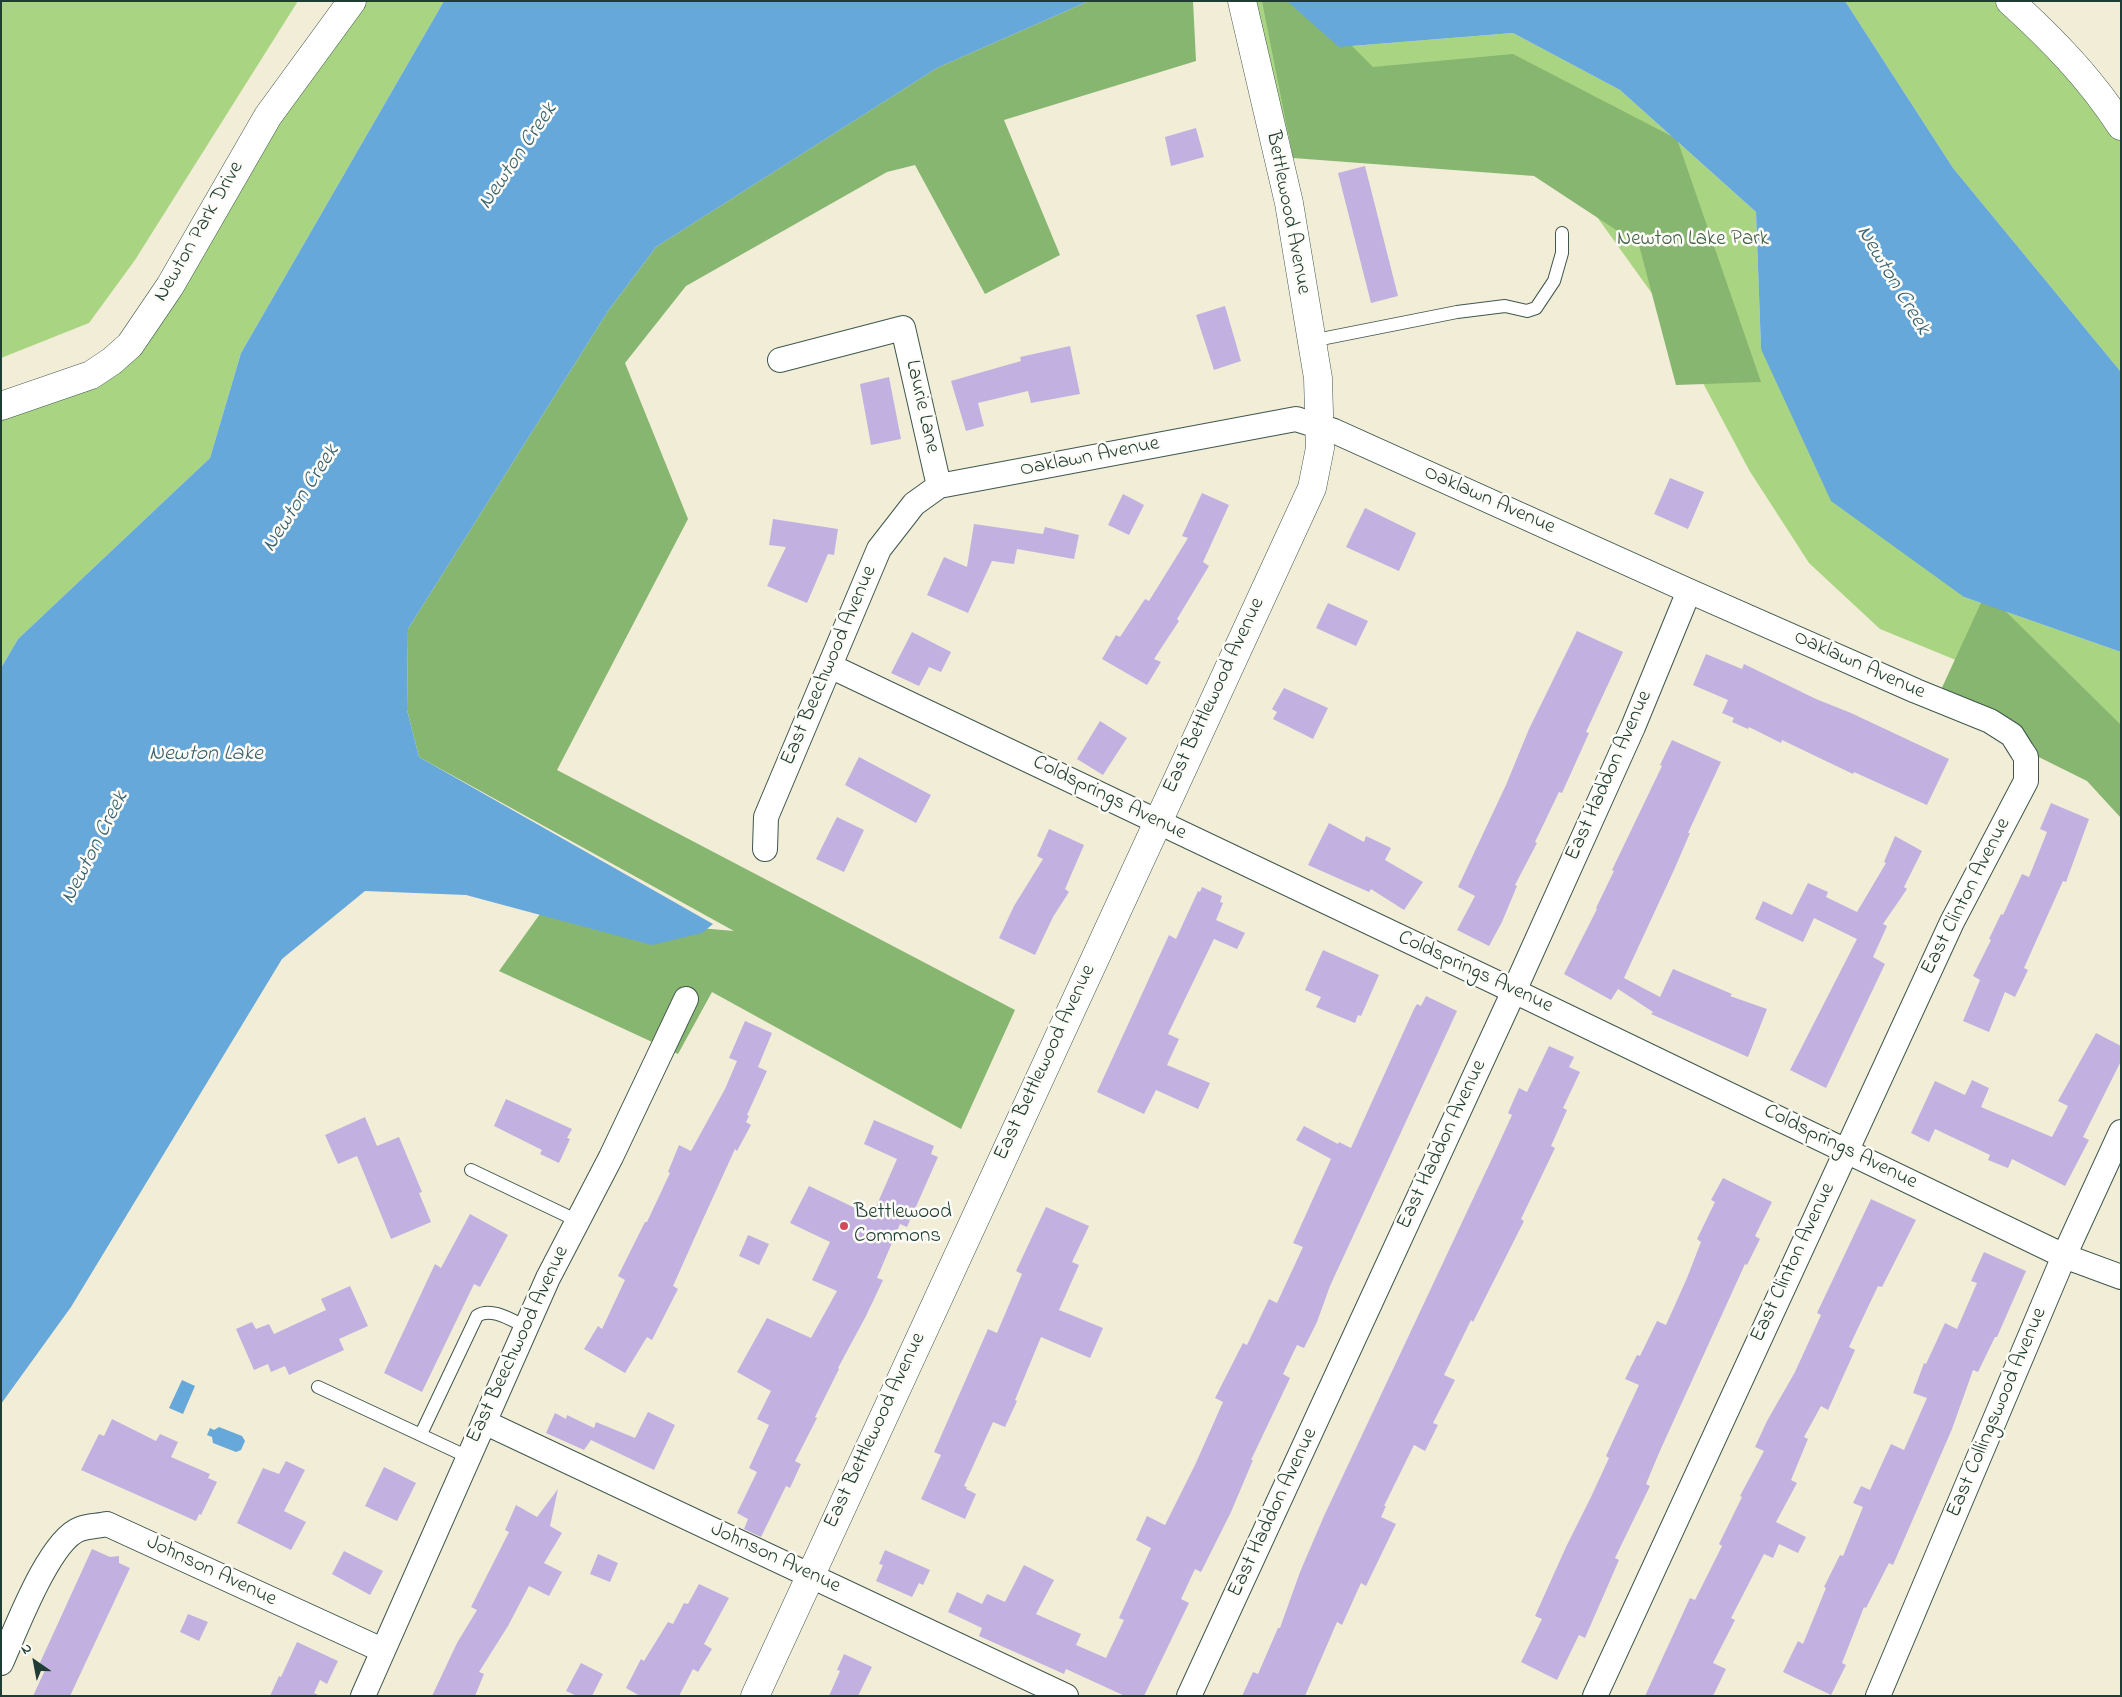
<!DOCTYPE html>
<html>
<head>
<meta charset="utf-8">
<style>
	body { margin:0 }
	#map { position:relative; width:2122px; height:1697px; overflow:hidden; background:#f2edd7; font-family:"Indie Flower",sans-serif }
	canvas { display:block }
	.frame { position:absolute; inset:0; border:2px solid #1f3d34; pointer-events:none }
	.north { position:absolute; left:10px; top:1637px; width:50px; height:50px; -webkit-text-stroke:4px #fdfcf7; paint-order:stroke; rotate:327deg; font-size:14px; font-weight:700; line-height:20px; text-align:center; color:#1f3d34 }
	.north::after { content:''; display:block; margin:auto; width:18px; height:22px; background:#1f3d34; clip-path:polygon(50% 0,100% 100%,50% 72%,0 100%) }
</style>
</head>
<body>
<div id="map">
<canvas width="2122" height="1697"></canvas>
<div class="frame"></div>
<div class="north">N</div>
</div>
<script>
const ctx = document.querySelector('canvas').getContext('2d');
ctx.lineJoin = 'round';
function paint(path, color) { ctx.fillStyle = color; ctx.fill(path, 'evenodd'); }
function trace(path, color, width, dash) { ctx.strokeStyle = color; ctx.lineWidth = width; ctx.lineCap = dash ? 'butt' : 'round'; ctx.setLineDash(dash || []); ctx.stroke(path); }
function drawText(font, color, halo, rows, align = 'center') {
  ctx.font = font + ' "Indie Flower",sans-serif'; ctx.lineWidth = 5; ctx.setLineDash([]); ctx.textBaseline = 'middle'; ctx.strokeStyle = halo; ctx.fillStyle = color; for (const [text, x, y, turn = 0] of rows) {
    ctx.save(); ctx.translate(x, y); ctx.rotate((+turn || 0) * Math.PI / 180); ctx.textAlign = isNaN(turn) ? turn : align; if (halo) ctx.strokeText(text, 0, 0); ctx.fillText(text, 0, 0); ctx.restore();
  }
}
paint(new Path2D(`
	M1,1H298L135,260L89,323L1,358Z
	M352,1H444L241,353L210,458L18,639L1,668V406L112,361Z
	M1242,1H1287L1339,47L1513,33L1620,90L1756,212L1761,349L1964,597L2121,652V773L2061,703L1880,629L1809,563L1749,470L1666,313L1559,164L1483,117L1273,135Z
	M1845,1H2010L2121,126V372L1953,168Z`), '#a9d582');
paint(new Path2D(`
	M1089,1H1193L1196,61L1004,120L1060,255L985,294L915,165L887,172L686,286L625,363L688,519L557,770L1015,1010L961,1129L712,992L678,1054L499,971L540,914L734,931L419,757L407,710L408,629L608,311L656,247L937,68Z
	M1262,1H1307L1373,67L1513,54L1677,139L1761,382L1676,385L1639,245L1534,176L1293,158Z
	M1986,592L2121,725V818L2087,781L1934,705Z`), '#86b670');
paint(new Path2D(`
	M444,1H1089L937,68L656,247L608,311L408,629L407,710L419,757L713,924L702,933L652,945L466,895L365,891L282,959L71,1307L1,1404V668L18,639L210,458L241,353Z
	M1287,1H1845L1953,168L2121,372V652L1964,597L1831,501L1761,349L1756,212L1620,90L1513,33L1339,47Z
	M182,1380L195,1386L183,1414L169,1408Z
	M219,1427L242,1436L245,1441L241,1450L236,1452L213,1443L212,1437L207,1435L210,1428L214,1430Z`), '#67a8db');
paint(new Path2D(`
	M1196,128L1204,157L1171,166L1165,137Z
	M1365,166L1398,296L1371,303L1338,173Z
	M1225,306L1241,361L1214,370L1196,315Z
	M1070,346L1080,394L1031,403L1028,391L978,403L984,426L966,431L951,381L1021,361L1020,357Z
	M889,377L901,439L871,445L860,384Z
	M1670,478L1704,492L1688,529L1654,514Z
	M1202,493L1229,505L1203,562L1209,566L1177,619L1179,621L1154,659L1161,662L1147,685L1102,659L1116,635L1120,637L1145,599L1149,601L1188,538L1182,536Z
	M1123,494L1144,505L1129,535L1108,525Z
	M1365,508L1416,533L1399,571L1346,547Z
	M773,519L838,529L834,555L828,554L807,603L767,586L786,547L769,545Z
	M974,524L1043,534L1045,527L1079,535L1074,559L1017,549L1014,564L992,561L968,613L927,595L944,557L967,567Z
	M1328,603L1368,621L1356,646L1316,628Z
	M1577,631L1623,652L1586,732L1589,733L1562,793L1559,792L1535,842L1537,843L1515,885L1517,886L1502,922L1489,946L1457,930L1475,896L1458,887L1506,785L1529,729Z
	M912,632L951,652L941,672L929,667L919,686L891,673Z
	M1706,654L1742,669L1744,664L1816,699L1851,713L1949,759L1927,805L1854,772L1853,774L1782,740L1781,743L1749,727L1748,729L1732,722L1734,718L1722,713L1728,700L1693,685Z
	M1284,688L1328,708L1313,739L1273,719L1277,712L1272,709Z
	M1100,721L1127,738L1103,775L1077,759Z
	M1672,740L1721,762L1688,833H1690L1674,870L1624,978L1660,997L1673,969L1732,994L1730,996L1767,1009L1748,1057L1651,1014L1653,1012L1618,989L1611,1000L1564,974L1597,909L1596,908L1614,871L1612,870L1662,766L1660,765Z
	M859,757L931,795L916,823L845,785Z
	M2051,803L2089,819L2066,882L2063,881L2024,968L2028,970L2015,997L2005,992L1989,1032L1963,1021L1980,980L1973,976L1991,940L1989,939L2001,914L2003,915L2022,874L2029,877L2047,832L2040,829Z
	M837,817L864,830L844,872L816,859Z
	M1329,823L1364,842L1366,836L1391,848L1385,860L1423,882L1404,910L1371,889L1369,892L1308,865Z
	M1049,829L1084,845L1065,889L1069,892L1053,917L1035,955L999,938L1014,906L1043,859L1037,856Z
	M1895,836L1922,851L1904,887L1907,889L1883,924L1887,926L1873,957L1885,964L1826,1088L1790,1070L1857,939L1814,918L1803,942L1755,919L1763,901L1792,915L1808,883L1828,892L1826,897L1857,912L1886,863L1884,862Z
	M1202,887L1222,896L1220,902L1223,903L1216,920L1245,933L1237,949L1214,939L1168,1034L1179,1039L1167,1065L1210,1083L1198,1109L1156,1090L1144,1114L1097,1092L1169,935L1176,939L1198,891L1200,892Z
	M1323,950L1379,975L1361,1016L1358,1015L1355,1023L1316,1007L1321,997L1305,990Z
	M1426,996L1457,1011L1330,1286L1317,1322L1304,1348L1297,1345L1283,1374L1290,1378L1251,1460H1253L1231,1512L1201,1572L1195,1569L1181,1599L1189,1603L1144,1696H1125L1066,1669L1064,1674L979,1636L982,1628L948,1612L957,1592L982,1604L987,1594L1005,1602L1024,1565L1054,1580L1036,1614L1081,1634L1076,1645L1106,1658L1124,1620L1119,1618L1151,1548L1136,1540L1147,1516L1165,1525L1195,1465L1223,1402L1215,1398L1243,1343L1247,1345L1269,1299L1277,1303L1303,1247L1293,1243L1331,1159L1296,1140L1304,1126L1338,1144L1339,1142L1351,1148L1414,1009L1417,1004L1421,1006Z
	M745,1021L772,1033L758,1067L767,1071L747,1115L749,1116L746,1122L751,1125L737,1151L735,1149L699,1228L673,1286L678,1289L652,1340L647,1337L625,1373L584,1349L598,1326L602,1329L625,1280L618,1276L645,1222H647L670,1173L668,1172L679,1145L691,1151L725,1089L737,1061L729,1058Z
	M2096,1033L2121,1046V1061L2083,1137L2089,1140L2065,1186L2012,1159L2008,1168L1988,1160L1990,1155L1935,1129L1929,1142L1911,1133L1935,1081L1965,1095L1972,1080L1989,1088L1981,1107L2052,1137L2068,1106L2058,1101Z
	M1549,1046L1574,1057L1569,1067L1580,1072L1563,1108L1567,1110L1551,1146L1555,1148L1521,1219L1524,1221L1473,1322L1471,1320L1444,1375L1455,1380L1433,1423L1438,1425L1425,1451L1414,1445L1384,1506H1386L1381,1517L1396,1524L1366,1586L1361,1583L1342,1625L1337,1622L1305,1696H1242L1253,1672L1258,1674L1278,1628H1280L1300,1572L1324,1516L1496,1150L1512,1115L1508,1113L1519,1088L1527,1092Z
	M506,1099L572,1129L567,1138L570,1139L559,1163L540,1154L542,1150L494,1126Z
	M365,1117L377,1146L399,1137L422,1192L419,1193L431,1222L391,1239L357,1156L338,1164L325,1135Z
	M874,1120L934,1146L931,1154L938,1157L907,1227L900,1224L877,1278L883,1280L866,1316L838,1368L839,1369L815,1417L817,1418L795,1461L801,1464L790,1488L786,1486L761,1537L744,1529L748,1519L737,1513L757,1472L749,1468L769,1425L757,1419L771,1391L737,1372L767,1318L811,1338L837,1291L812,1280L830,1242L790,1223L809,1186L872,1216L897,1159L864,1144Z
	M1723,1178L1772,1202L1755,1236L1760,1239L1747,1265L1745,1264L1659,1453L1646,1484L1650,1486L1615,1558L1619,1560L1585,1638L1579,1635L1557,1680L1521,1662L1542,1619L1535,1616L1566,1547L1591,1497L1609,1458L1606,1456L1639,1385L1625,1379L1637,1355L1640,1356L1657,1321L1666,1325L1687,1278L1701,1242L1697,1239L1715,1202L1711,1200Z
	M1871,1199L1916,1220L1882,1287L1878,1286L1849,1347L1855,1350L1828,1410L1821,1406L1804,1437L1808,1439L1791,1480L1797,1483L1776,1522L1806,1537L1798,1553L1779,1544L1773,1558L1764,1554L1731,1618L1735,1620L1713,1663L1726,1669L1713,1696H1645L1690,1598L1695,1600L1722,1546L1719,1544L1742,1497L1740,1496L1764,1451L1755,1447L1767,1421L1795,1372L1821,1315L1817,1313Z
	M1046,1207L1089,1226L1072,1262L1079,1265L1059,1310L1103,1328L1090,1358L1041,1337L1015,1400L1017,1401L1005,1427L993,1422L964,1486L967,1487L966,1489L976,1494L965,1519L921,1499L941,1455L934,1452L988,1329L997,1333L1022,1274L1016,1271Z
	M470,1214L508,1235L480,1287L474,1284L422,1392L384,1373L435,1264L441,1268Z
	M748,1235L769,1244L759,1265L739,1256Z
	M1984,1252L2026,1271L1997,1337H1995L1978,1372L1973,1370L1952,1429L1893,1565L1889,1563L1866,1608L1864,1607L1842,1663L1846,1665L1831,1695L1783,1672L1798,1641L1803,1644L1826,1588L1824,1587L1840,1555L1843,1556L1863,1507L1853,1503L1861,1486L1870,1490L1891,1444L1904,1450L1927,1398L1913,1393L1924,1363L1926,1364L1945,1323L1957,1329L1977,1283L1971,1281Z
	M350,1286L368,1326L339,1339L344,1350L289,1375L285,1366L271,1372L268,1364L254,1370L236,1329L252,1322L256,1329L269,1324L274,1334L326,1310L321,1299Z
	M648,1412L675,1425L654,1470L591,1440L584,1450L546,1433L555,1413L566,1419L567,1415L594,1428L596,1422L635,1438Z
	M112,1419L156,1441L160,1434L178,1442L171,1457L210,1474L208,1478L217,1482L201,1515L199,1514L196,1521L81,1470L99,1434L104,1436Z
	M286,1461L305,1470L284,1511L306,1522L291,1550L237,1523L263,1468L279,1474Z
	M384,1467L416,1483L397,1521L365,1506Z
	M558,1489L550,1526L562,1533L544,1563L562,1572L549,1596L529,1586L508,1626L479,1672L484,1674L475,1696H432L457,1643L477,1610L471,1607L509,1532L505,1530L516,1505L537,1517Z
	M92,1549L110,1557L119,1556V1563L130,1568L70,1696H33L45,1670L38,1667Z
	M885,1550L930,1570L923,1585L919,1583L912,1597L876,1581L883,1565L879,1564Z
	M344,1551L383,1571L370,1595L332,1574Z
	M598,1554L618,1563L610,1582L590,1574Z
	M699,1584L729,1598L704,1644L712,1649L698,1672L693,1669L679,1696H640L626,1688L641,1659L644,1661L668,1622L673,1624L684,1603L688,1604Z
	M188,1614L208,1622L199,1641L180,1632Z
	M297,1642L338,1661L327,1684L320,1680L314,1693L320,1696H270L279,1676L281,1677Z
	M844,1654L872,1667L858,1696H829L840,1671L837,1670Z
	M581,1663L603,1674L592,1696H577L566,1691Z`), '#c2b1e0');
const service = new Path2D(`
	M1311,341L1457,312L1505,306L1527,311L1536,308L1554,281L1562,253V233
	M471,1170L578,1221
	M318,1387L468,1457
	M421,1434L477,1316C491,1306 513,1321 526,1327`);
const minor = new Path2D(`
	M780,360L903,328L939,486
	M830,666L1514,991L2064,1256L2121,1277
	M765,849L766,817L879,549L914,504L939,486L1296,419L1334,431L1689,591L1916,691L1990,721L2012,735L2022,751L2026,757V781L1952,922L1595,1696
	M484,1422L1066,1696
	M1,1663C15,1632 49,1540 80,1529C88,1526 98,1526 107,1524L382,1650
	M363,1696L548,1278L611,1157L686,999
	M1189,1696L1514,991L1633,727L1689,591
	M1878,1696L2064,1256L2121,1132`);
const tertiary = new Path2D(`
	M2010,1C2052,39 2090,78 2121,126
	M1,406L91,375L112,361L130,345L170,286L268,116L352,1
	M755,1696L1312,488L1320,448L1318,378L1289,203L1242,1`);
trace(service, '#3f574c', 14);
trace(minor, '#3f574c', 26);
trace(tertiary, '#3f574c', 29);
trace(service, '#fff', 12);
trace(minor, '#fff', 24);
trace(tertiary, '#fff', 28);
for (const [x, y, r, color] of [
	[844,1226,5,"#d1495b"]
]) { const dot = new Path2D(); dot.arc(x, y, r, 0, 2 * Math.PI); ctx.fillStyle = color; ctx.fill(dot); trace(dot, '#fdfcf7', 2); }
drawText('21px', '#1f3d34', '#fdfcf7', [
	["Bettlewood Avenue",1287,213,79],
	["Newton Park Drive",200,232,-60],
	["Laurie Lane",921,407,77],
	["Oaklawn Avenue",1090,458,-11],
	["Oaklawn Avenue",1489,501,24],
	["East Beechwood Avenue",830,666,-67],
	["Oaklawn Avenue",1859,666,24],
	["East Bettlewood Avenue",1215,696,-65],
	["East Haddon Avenue",1610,776,-66],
	["Coldsprings Avenue",1109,799,26],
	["East Clinton Avenue",1967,897,-63],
	["Coldsprings Avenue",1475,973,25],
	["East Bettlewood Avenue",1046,1063,-65],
	["East Haddon Avenue",1443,1145,-65],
	["Coldsprings Avenue",1840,1148,26],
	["East Clinton Avenue",1794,1263,-65],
	["East Beechwood Avenue",519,1345,-65],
	["East Collingswood Avenue",1998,1413,-67],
	["East Bettlewood Avenue",876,1431,-65],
	["East Haddon Avenue",1274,1513,-65],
	["Johnson Avenue",775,1559,25],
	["Johnson Avenue",211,1572,25]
]);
drawText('21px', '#426348', '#fdfcf7', [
	["Newton Lake Park",1693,241]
]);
drawText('21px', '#1f3d34', '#fdfcf7', [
	["Bettlewood",854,1214],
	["Commons",854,1238]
], 'left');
drawText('italic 22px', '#38626e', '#fdfcf7', [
	["Newton Creek",519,157,-56],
	["Newton Creek",1892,281,59],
	["Newton Creek",302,499,-57],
	["Newton Lake",206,755],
	["Newton Creek",96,848,-63]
]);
</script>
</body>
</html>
